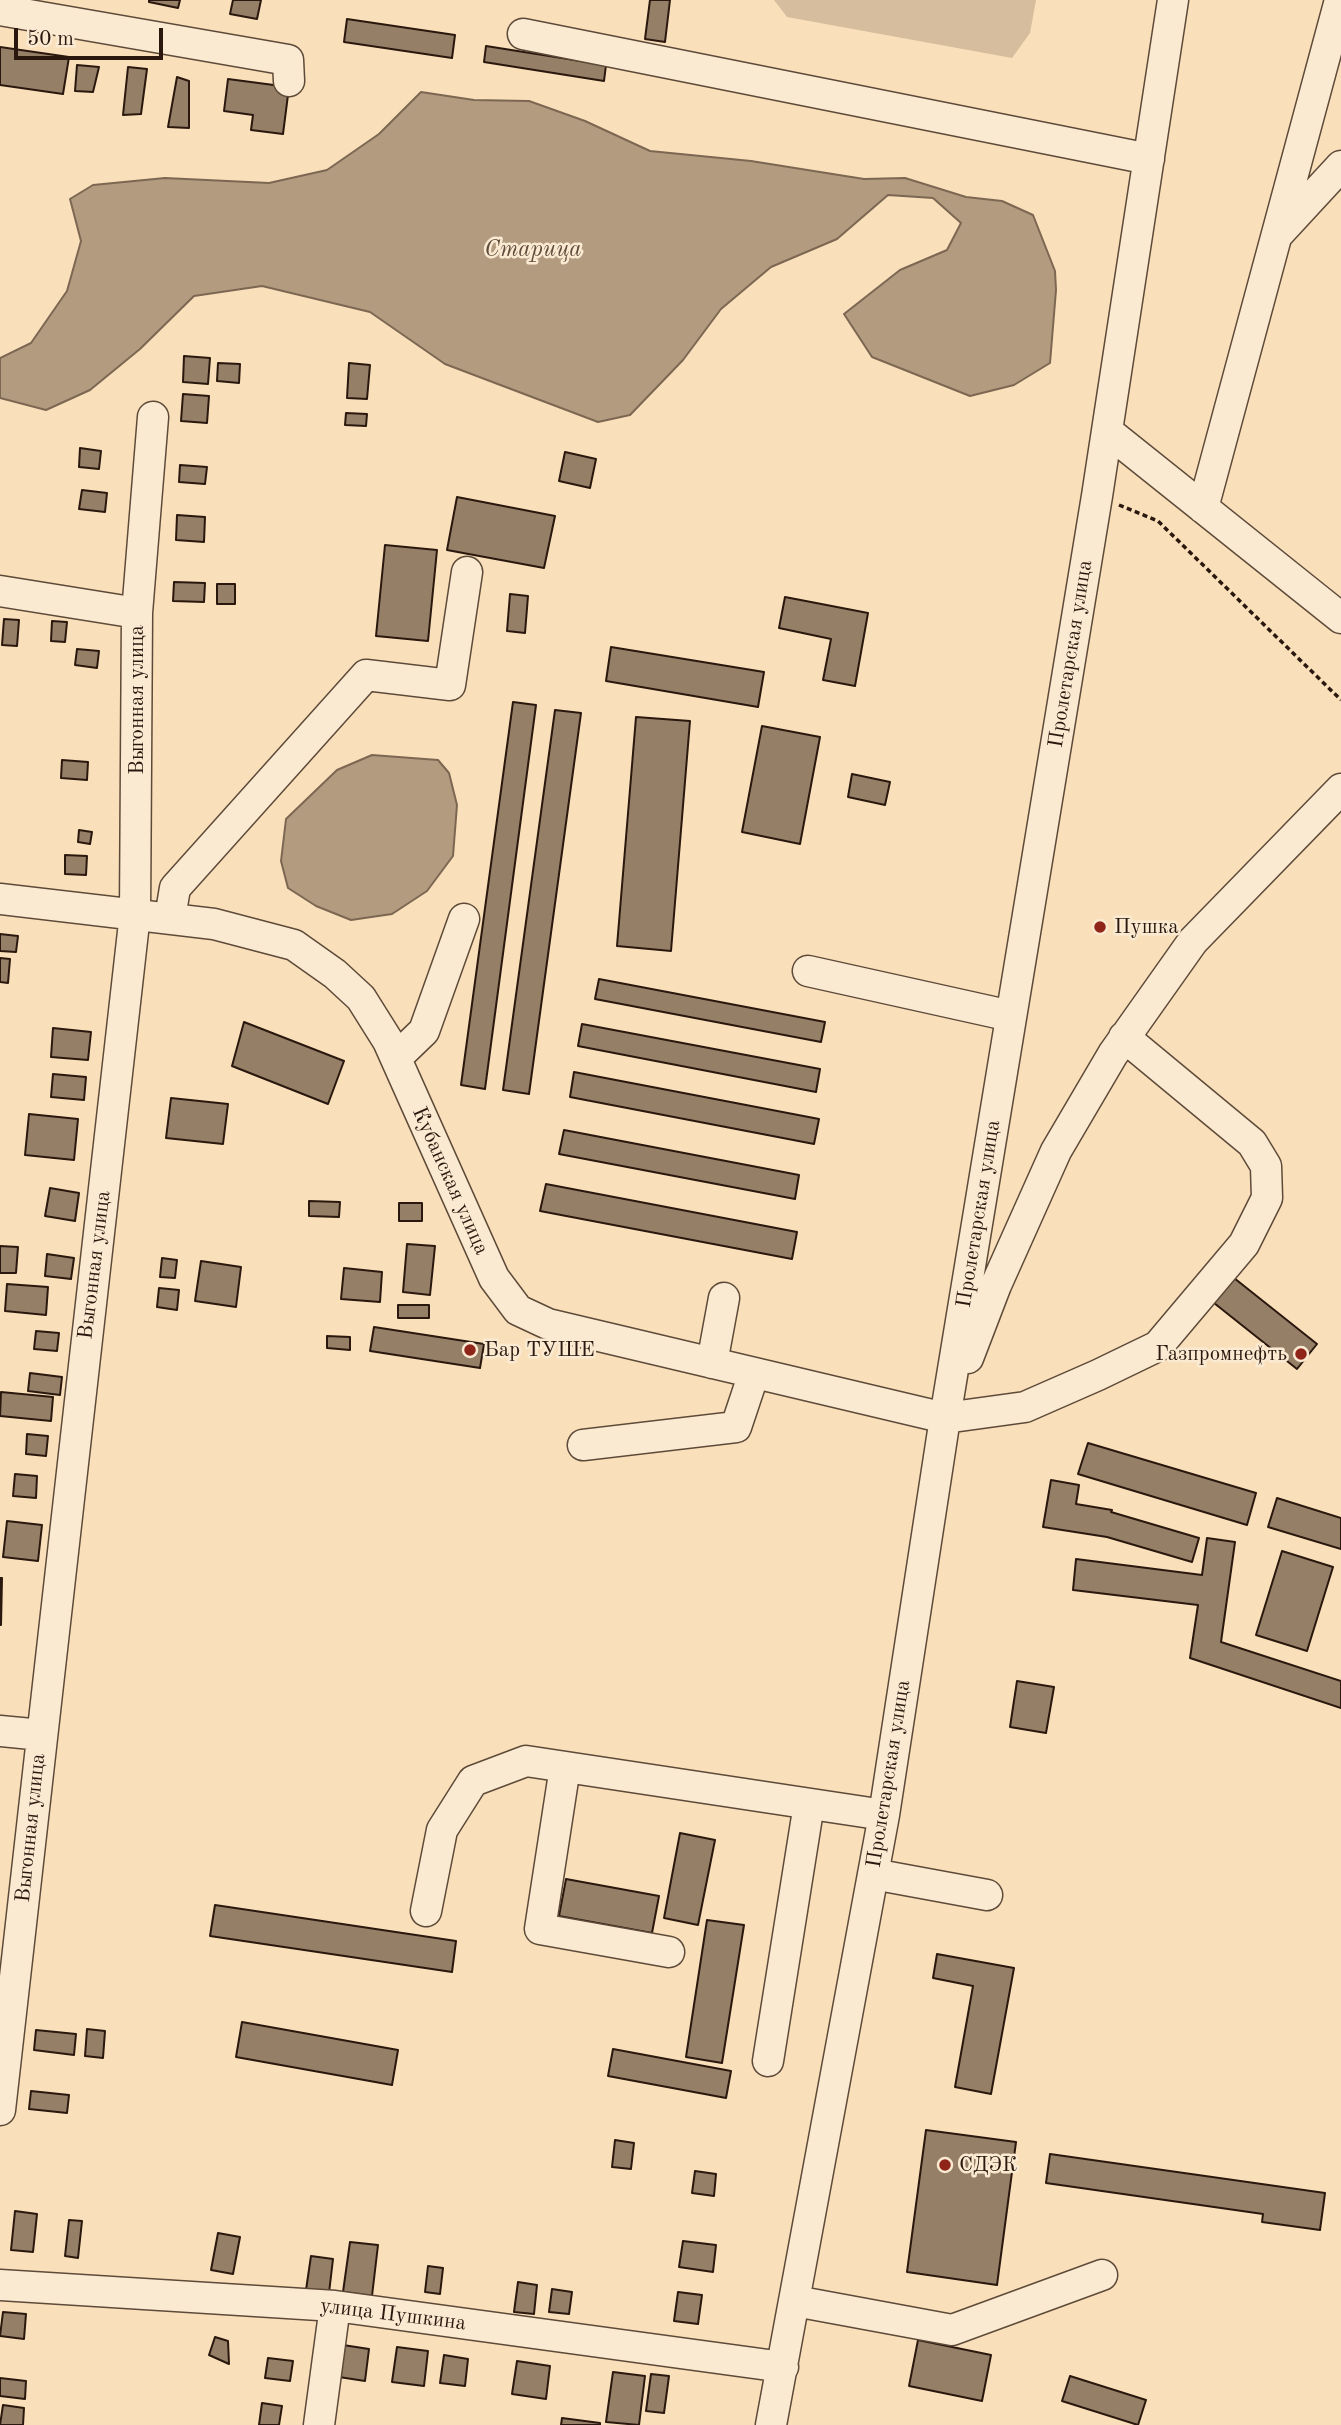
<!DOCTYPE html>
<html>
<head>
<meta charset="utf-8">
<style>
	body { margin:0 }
	#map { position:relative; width:1341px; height:2425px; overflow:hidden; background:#f9dfba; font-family:"Old Standard TT",serif }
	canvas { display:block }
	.scale { position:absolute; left:14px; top:28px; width:149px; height:32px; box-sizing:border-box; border:4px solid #2a180e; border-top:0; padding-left:9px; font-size:21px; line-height:24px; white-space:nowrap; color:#2a180e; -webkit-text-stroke:5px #fbead2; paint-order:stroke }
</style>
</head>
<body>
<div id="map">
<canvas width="1341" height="2425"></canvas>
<div class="scale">50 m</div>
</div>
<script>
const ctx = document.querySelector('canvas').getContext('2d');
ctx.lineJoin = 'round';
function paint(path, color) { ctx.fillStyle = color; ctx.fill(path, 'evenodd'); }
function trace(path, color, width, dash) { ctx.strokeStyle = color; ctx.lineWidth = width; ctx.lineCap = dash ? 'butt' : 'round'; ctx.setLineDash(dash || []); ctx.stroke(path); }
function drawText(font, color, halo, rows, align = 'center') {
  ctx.font = font + ' "Old Standard TT",serif'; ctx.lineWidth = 5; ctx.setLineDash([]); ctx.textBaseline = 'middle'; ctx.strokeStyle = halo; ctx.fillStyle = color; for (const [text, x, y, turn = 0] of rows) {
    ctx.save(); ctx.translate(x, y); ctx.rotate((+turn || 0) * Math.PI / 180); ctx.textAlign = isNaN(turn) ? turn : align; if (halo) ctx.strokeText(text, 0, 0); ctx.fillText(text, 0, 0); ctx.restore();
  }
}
paint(new Path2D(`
	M774,0H1036L1030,33L1012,58L787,17Z`), '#d6bd9d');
const water = new Path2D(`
	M421,92L474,100L529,101L585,121L650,151L751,161L864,179L905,178L966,197L1002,201L1033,215L1055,271L1056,290L1050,363L1014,385L970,396L872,357L844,314L900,270L947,250L961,223L933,198L888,195L837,239L771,267L721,309L683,360L630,415L598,422L445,364L370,312L262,286L194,296L140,349L90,390L46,410L0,398V358L31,343L67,291L81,241L70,199L93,185L165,178L269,183L327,170L379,134Z
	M372,755L438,760L449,773L457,805L453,856L427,891L392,914L351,920L316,906L288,888L281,861L286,819L337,770Z`);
paint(water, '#b39b80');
trace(water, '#7c6752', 2);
const building = new Path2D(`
	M149,0H180L178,8L149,2Z
	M233,0H261L257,19L230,14Z
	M650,0H670L665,42L645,39Z
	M347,19L455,35L452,58L344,42Z
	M486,46L606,65L604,81L484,62Z
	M0,47L69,57L63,94L0,85Z
	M77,65L99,67L93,92L75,91Z
	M128,67L147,69L141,114L123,115Z
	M177,77L189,81V128L168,127Z
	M228,79L289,87L283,134L251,130L253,115L224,111Z
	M184,356L210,358L208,384L183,382Z
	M218,363L240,364L239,383L217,381Z
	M349,363L370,365L367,399L347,398Z
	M183,394L209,396L207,423L181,421Z
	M346,413L367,414L366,426L345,425Z
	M80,448L101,451L99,469L79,467Z
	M565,452L596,459L590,488L559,481Z
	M180,465L207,467L205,484L179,482Z
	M82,490L107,493L105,512L79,509Z
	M457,497L555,516L544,568L447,550Z
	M177,515L205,517L204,542L176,540Z
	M385,545L437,550L428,641L376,636Z
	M174,582L205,583L204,602L173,601Z
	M217,584H235V604H217Z
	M510,594L528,596L525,633L507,631Z
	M785,597L868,613L855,686L823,680L831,639L779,628Z
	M4,619L19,620L17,646L2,645Z
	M52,621L67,622L65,642L51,641Z
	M611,647L764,672L758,707L606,681Z
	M77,649L99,651L97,668L75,665Z
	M513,702L536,705L485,1089L461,1085Z
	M555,710L581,713L529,1094L503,1090Z
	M636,717L690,721L671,951L617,946Z
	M762,726L820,737L800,844L742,832Z
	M62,760L88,762L87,780L61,778Z
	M852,774L890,782L885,805L848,797Z
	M79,830L92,832L90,844L78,842Z
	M65,855L87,856L86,875L65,874Z
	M0,934L18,936L16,952L0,951Z
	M0,958L10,959L8,983L0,982Z
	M599,979L825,1022L821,1042L595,999Z
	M244,1022L344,1061L328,1104L232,1066Z
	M582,1024L820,1069L816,1092L578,1046Z
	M53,1028L91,1032L88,1060L51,1057Z
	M574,1072L819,1119L814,1144L570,1097Z
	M53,1074L86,1077L84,1100L51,1097Z
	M171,1098L228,1104L223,1144L166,1138Z
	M29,1114L78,1119L74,1160L25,1155Z
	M564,1130L799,1175L795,1199L559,1154Z
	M546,1184L797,1232L792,1259L540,1211Z
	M50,1188L79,1193L75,1221L45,1216Z
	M309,1201L340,1202L339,1217L309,1216Z
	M399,1203H422V1221H399Z
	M407,1244L435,1246L430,1295L403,1292Z
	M0,1246L18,1247L16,1273H0Z
	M47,1254L74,1258L71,1279L45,1276Z
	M162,1258L177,1260L175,1278L160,1277Z
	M201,1261L241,1267L236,1307L195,1301Z
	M344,1268L382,1272L380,1302L341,1299Z
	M1229,1274L1317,1344L1297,1369L1209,1299Z
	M7,1284L48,1287L46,1315L5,1311Z
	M159,1288L179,1290L177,1310L157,1307Z
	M398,1305H429V1318H398Z
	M374,1327L484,1344L480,1368L370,1351Z
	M36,1331L59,1333L57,1351L34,1349Z
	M327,1336L350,1337V1350L327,1348Z
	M30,1373L62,1377L60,1395L28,1391Z
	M1,1392L53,1397L51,1421L0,1416Z
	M27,1434L48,1436L46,1456L26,1454Z
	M1088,1443L1256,1493L1247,1525L1078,1474Z
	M15,1474L37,1476L36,1498L13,1496Z
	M1051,1480L1079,1485L1076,1504L1112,1510L1111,1512L1199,1538L1192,1562L1107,1537L1043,1527Z
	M1277,1498L1341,1518V1549L1268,1527Z
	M7,1521L42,1525L38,1561L3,1557Z
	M1207,1538L1235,1542L1221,1642L1341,1681V1708L1190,1658L1198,1605L1073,1590L1076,1559L1202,1575Z
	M1282,1551L1333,1567L1307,1651L1256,1635Z
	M0,1578H2L1,1625H0Z
	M1017,1681L1054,1687L1046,1733L1010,1727Z
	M680,1833L715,1840L698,1925L664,1918Z
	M566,1879L659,1896L652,1933L559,1916Z
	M215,1905L456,1941L452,1972L210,1936Z
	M707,1920L744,1925L722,2063L686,2057Z
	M937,1954L1014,1968L991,2094L955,2087L973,1986L933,1978Z
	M242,2022L398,2050L392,2085L236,2057Z
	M87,2029L105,2031L103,2058L85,2056Z
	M36,2030L76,2034L74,2055L34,2050Z
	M613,2049L731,2071L726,2098L608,2076Z
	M31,2091L69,2095L67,2113L29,2109Z
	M926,2130L1016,2142L997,2285L907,2272Z
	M615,2140L634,2143L631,2169L612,2167Z
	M1050,2154L1325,2193L1320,2230L1262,2222L1263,2214L1046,2183Z
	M695,2171L716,2174L714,2196L692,2193Z
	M15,2211L37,2214L33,2252L11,2250Z
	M69,2220L82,2221L78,2258L65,2256Z
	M218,2233L240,2237L233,2274L211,2270Z
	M683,2241L716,2245L713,2272L679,2267Z
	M350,2242L378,2245L372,2296L343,2292Z
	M311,2256L333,2259L329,2293L306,2290Z
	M428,2266L443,2268L440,2294L425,2292Z
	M518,2282L537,2285L534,2314L514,2312Z
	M552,2289L572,2292L569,2314L549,2312Z
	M678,2292L702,2295L698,2324L674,2321Z
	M3,2312L26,2314L24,2339L0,2336Z
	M215,2337L228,2341L229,2364L209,2355Z
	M918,2340L991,2355L982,2401L909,2386Z
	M343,2345L369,2349L365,2381L339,2377Z
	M397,2347L428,2351L424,2386L392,2382Z
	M444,2355L468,2359L465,2386L440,2383Z
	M268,2358L293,2361L290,2381L265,2378Z
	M517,2361L550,2366L546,2399L512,2394Z
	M613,2372L645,2376L639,2425L606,2422Z
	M651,2374L669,2376L664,2413L646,2411Z
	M1070,2376L1146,2400L1138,2425L1062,2401Z
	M0,2378L26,2381L25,2399L0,2396Z
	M262,2403L282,2406L279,2425H259Z
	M3,2405L24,2408L23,2425H0Z
	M562,2418L600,2423V2425H561Z`);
paint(building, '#967f67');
trace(building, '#2a180e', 2);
const minor = new Path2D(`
	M0,10L288,60L289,81
	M523,34L1149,159
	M1279,233L1341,166
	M1107,431L1341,618
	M1203,508L1340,0
	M0,591L137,613
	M0,899L214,924L294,945L335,974L361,998L388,1041L494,1278L518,1310L548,1324L945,1418L1025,1407L1098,1375L1158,1346L1244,1244L1267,1198L1266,1166L1252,1143L1124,1037
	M170,918L175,888L366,675L450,685L467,572
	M808,971L1011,1016
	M396,1058L424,1031L464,919
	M968,1358L996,1285L1056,1151L1113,1054L1193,941L1341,789
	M712,1363L724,1298
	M583,1445L736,1427L754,1373
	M0,1731L42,1735
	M565,1767L540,1929L669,1952
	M873,1874L987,1895
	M426,1911L442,1830L473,1781L526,1761L884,1815
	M768,2061L809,1804
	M0,2110L135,914L137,613L153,417
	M0,2285L335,2306L783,2367
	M795,2301L952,2330L1102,2275
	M319,2425L335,2306
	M771,2425L884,1815L945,1418L1097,496L1173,0`);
trace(minor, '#5e4a39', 33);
trace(new Path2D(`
	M1119,505L1158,521L1341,700`), '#2a180e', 3.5, [5, 3.5]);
trace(minor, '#fbead2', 30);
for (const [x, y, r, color] of [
	[1100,927,7,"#8f2418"],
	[470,1350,7,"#8f2418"],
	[1301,1354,7,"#8f2418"],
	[945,2165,7,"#8f2418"]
]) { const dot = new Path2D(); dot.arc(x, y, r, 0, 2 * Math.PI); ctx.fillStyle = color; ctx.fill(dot); trace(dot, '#fbead2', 2.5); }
drawText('21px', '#2a180e', '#fbead2', [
	["Пролетарская улица",1071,654,-81],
	["Выгонная улица",137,700,-90],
	["Кубанская улица",450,1181,66],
	["Пролетарская улица",979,1214,-81],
	["Выгонная улица",95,1265,-83],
	["Пролетарская улица",889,1774,-81],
	["Выгонная улица",31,1828,-84],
	["улица Пушкина",393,2315,7]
]);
drawText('21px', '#2a180e', '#fbead2', [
	["Пушка",1114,927],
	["Бар ТУШЕ",484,1350],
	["Газпромнефть",1287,1354,"right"],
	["СДЭК",959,2165]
], 'left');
drawText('italic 23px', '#614c3c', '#fbead2', [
	["Старица",533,250]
]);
</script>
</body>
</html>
